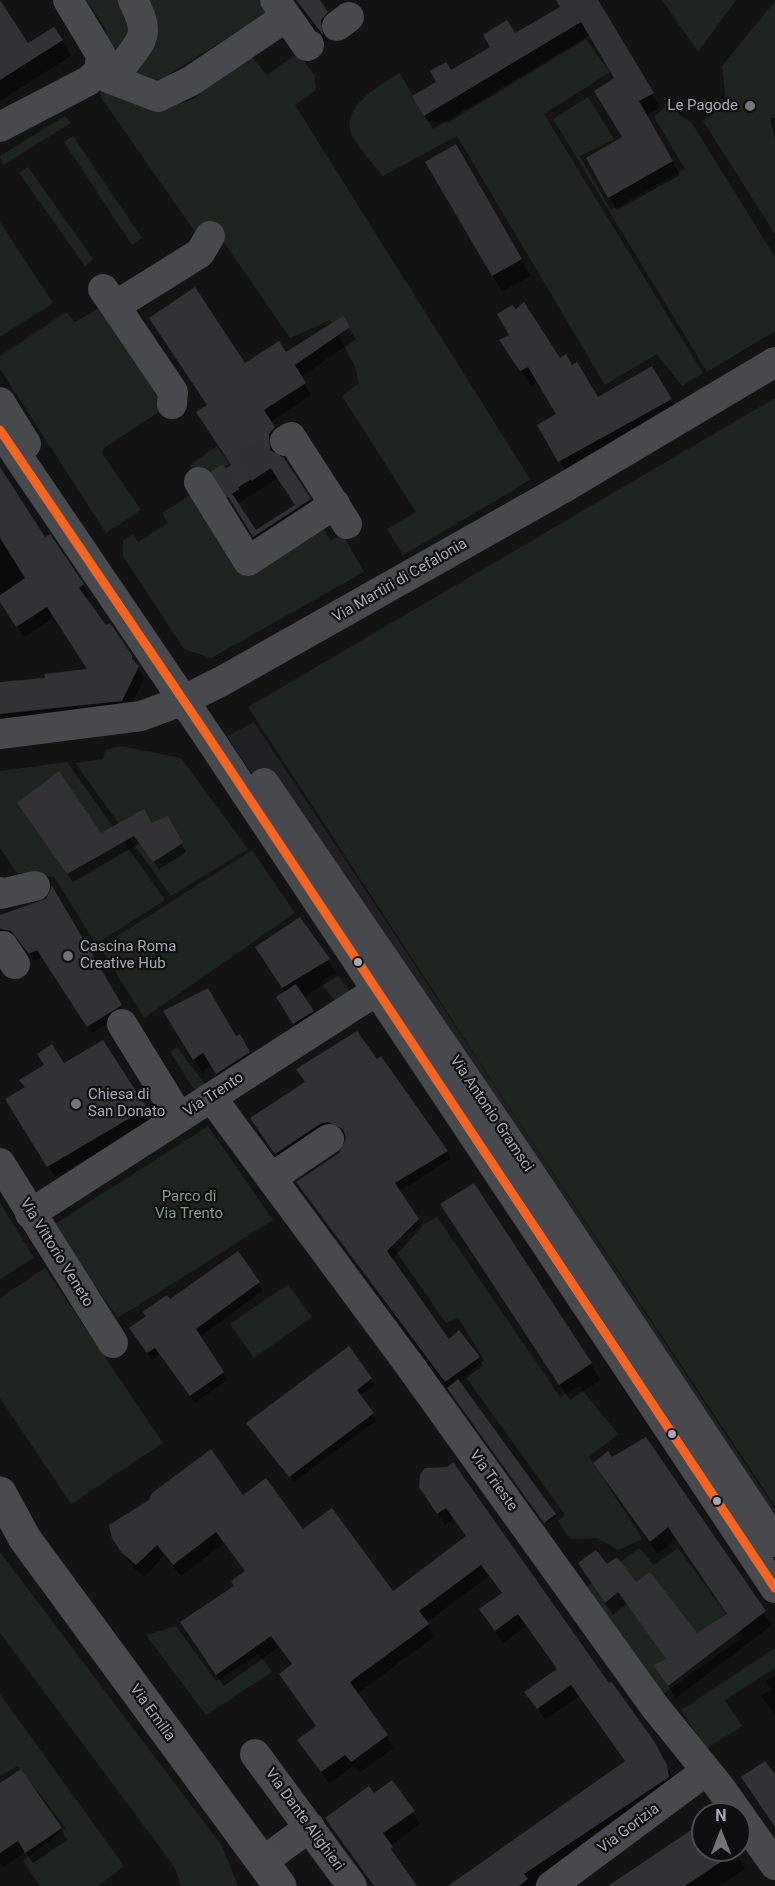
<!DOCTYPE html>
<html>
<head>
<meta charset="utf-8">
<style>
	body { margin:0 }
	#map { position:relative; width:775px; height:1886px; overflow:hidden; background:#131314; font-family:Roboto,sans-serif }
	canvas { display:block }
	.north { position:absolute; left:691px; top:1802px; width:60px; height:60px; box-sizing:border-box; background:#0e0e0f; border:2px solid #4b4b51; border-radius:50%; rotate:0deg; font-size:16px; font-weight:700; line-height:24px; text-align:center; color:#a6a7b3 }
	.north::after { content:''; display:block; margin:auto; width:21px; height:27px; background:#73737b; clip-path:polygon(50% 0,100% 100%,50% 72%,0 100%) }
</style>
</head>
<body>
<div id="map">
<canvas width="775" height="1886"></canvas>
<div class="north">N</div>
</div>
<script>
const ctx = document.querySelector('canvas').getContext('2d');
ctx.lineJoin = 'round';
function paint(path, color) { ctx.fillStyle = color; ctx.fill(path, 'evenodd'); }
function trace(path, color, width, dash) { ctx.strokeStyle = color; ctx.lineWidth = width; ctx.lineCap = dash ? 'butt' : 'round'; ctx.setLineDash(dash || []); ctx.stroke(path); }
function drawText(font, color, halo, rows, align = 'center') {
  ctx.font = font + ' Roboto,sans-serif'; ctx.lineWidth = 4.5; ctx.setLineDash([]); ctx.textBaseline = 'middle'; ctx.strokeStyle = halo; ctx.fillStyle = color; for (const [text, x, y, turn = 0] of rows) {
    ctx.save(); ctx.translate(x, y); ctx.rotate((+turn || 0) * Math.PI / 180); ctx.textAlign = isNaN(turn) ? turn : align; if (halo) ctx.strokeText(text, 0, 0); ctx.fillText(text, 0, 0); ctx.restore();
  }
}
paint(new Path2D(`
	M254,722L775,1509V1558L227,736Z`), '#202022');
paint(new Path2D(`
	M86,0H126L132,39L112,50L107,39L106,29Z
	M145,0H268L274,9L161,79L150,80L130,72Z
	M662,0H736L698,52Z
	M775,1V234L703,121L726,104L722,66Z
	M586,39L610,72L544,114L703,373L682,386L657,354L605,385L457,136L383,176C373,164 362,152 354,139C336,109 380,85 400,73L427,121L449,122Z
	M298,53L314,75L316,90L295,105L530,479L514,490L403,555L387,529L416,512L342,396L359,383L355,366L330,320L290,338L214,228L198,236L100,96L103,85L170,106L192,100L249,54L267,75Z
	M588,97L614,139L580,156L611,210L685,169L654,117L670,102L679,114L692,123L775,257V331L707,372L553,119Z
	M65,116L71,123L3,165L0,156Z
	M73,136L142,238L132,245L64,142Z
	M28,167L93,259L85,266L19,173Z
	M0,222L53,303L0,337Z
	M106,304L168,406L104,448L102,453L141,510L106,533L0,369V356L66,312L75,322Z
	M775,398V1506L511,1110L248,707Z
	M217,446L229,464L195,487L250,576L323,528L331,541L342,533L364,572L211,658L184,649L123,556V541L133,534L138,542L168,523L162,513L192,494L195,475L190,465Z
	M121,746L181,758L248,849L171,896L75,763L103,759L105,750Z
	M67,762L165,900L96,944L54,877L17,873L0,848V771Z
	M252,850L295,913L144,1018L100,947Z
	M336,973L350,991L335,1001L320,982Z
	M177,1047L205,1084L195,1091L170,1052Z
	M208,1126L273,1220L118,1318L52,1226Z
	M0,1203L34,1258L0,1279Z
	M437,1217L560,1397L579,1386L618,1434L589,1457L643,1539L618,1550L597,1538L570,1539L558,1521L565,1515L465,1376L484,1360L458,1318L446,1323L390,1243Z
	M45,1268L163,1443L71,1504L0,1398V1298Z
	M288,1284L312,1317L254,1358L230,1324Z
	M639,1548L654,1565L678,1548L743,1637L663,1694L587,1587Z
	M0,1552L222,1846L238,1886H181L174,1866L0,1633Z
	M176,1626L216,1681L259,1654L272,1672L206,1715L146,1635Z
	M775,1648V1668L725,1700L742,1726L706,1749L681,1710Z
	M0,1694L124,1866L98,1886H40L23,1861L66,1828L18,1766L0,1776Z`), '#1d231f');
paint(new Path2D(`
	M295,0H318L333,24L327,32L328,43Z
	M558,0H596L660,107L646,116L680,175L617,210L588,159L624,138L616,79L590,35L433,129L414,97L450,72L562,7Z
	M0,13L27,45L62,40L71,56L0,101Z
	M770,118H775V138Z
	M456,146L530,276L502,292L427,162Z
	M342,318L356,339L301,377L311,395L270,422L281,439L275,446L276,455L283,459L316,511L261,547L224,487L232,466L209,406L245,365L285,354ZM278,478L297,506L256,532L237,504Z
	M501,341L559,360L598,399L651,368L680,416L569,477L539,426L558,415L538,382L531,386Z
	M0,469L45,539L83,585L89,596L85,599L131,656L144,678L128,712L0,726V683L47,679L88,670L55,617L24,637L0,601Z
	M23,811L100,835L151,825L167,818L186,852L159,869L140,843L73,882Z
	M52,889L124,1013L92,1033L42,956L35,961L23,943L7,935L0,938V916L47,900Z
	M328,960L338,976L303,997L316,1017L297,1029L278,997L285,992L266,963Z
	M173,1025L235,1038L247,1049L256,1066L225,1086L212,1065L202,1072Z
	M103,1042L153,1120L55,1177L13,1111L26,1088L21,1081L46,1066L63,1065Z
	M306,1083L447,1151L451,1159L398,1192L422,1227L391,1260L449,1341L478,1358L483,1366L459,1383L555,1515L556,1517L546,1524L298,1183L340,1154L347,1136L334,1129L281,1161L257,1126Z
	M451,1221L591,1364L600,1380L570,1400Z
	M259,1283L263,1290L200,1337L227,1380L195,1403L160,1354L152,1360L135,1336L147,1317L169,1301Z
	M349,1348L375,1385L359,1396L377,1420L294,1482L248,1424Z
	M646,1439L772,1625L676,1698L655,1666L667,1660L627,1604L613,1615L587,1576L607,1566L635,1584L696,1635L728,1615L676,1539L658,1554L595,1464L612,1459Z
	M422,1475L660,1755L673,1779L675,1789L531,1886H460L626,1762L579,1696L545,1720L526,1692L558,1670L526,1626L503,1643L481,1610L503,1595L489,1576L426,1623L434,1637L357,1694L394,1748L359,1773L353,1766L329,1784L299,1740L317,1727L281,1675L293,1666L279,1647L224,1686L189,1635L236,1587L246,1572L224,1543L181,1576L164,1556L144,1577L130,1564L114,1538L243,1497L303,1532L393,1593L467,1537L454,1519L445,1525L428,1500Z
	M775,1675V1715L761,1696L772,1690L766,1681Z
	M392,1782L420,1824L390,1846L416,1886H375L327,1819L374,1795Z
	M0,1785L60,1828L67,1840L33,1863L25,1852L3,1867L0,1862Z
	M703,1850H734L745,1869L719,1886H611Z`), '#0007');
paint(new Path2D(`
	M0,0L28,43L54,27L63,40L0,80Z
	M296,0H320L328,12L321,20L323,35Z
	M556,0H598L654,93L639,101L673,161L608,198L586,158L622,137L594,91L614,78L581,22L424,116L412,96L436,82L430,71L446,62L451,70L490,47L483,35L507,20L515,33L560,7Z
	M456,144L522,259L492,276L425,162Z
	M195,287L245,363L279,341L286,352L343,316L350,327L295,365L306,383L264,410L275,427L269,434L270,450L284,458L311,499L253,537L215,475L231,465L196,412L207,405L149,318ZM270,467L295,505L256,530L231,492Z
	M524,302L560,358L566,354L572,365L577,362L598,397L652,366L672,399L558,462L537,425L556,414L528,367L520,371L499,340L509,335L497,314L512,305L516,309Z
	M0,467L45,537L50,534L84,584L79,588L106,625L110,623L132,655V659L139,666L122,701L0,714V682L45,678L44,674L87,669L47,607L16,627L0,602V595L25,578L0,538Z
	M59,771L101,833L144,809L152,823L168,816L183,843L153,862L134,836L67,874L17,803Z
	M52,886L122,1005L87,1027L37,950L29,954L11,931L0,929V915L46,899Z
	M300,917L330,959L282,988L255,947Z
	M296,984L314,1011L293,1024L276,997Z
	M208,988L236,1036L240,1034L250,1052L216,1074L203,1053L193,1060L163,1011Z
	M357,1031L377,1059L381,1056L448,1151L395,1183L419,1219L387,1251L449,1339L459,1330L480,1357L445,1382L296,1182L339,1153L346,1138L343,1129L328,1122L320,1124L275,1154L250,1118L305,1082L296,1069Z
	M103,1040L147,1108L47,1167L5,1099L25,1087L19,1080L44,1065L37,1054L52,1044L64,1063Z
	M474,1183L592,1363L559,1385L440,1204Z
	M238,1251L260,1282L196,1329L224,1372L190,1396L155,1348L147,1353L129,1328L146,1316L142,1312L167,1295L170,1299Z
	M349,1346L372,1378L357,1390L374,1413L289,1477L246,1423Z
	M458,1379L556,1514L544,1523L447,1388Z
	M646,1437L766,1611L668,1686L653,1665L666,1659L618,1592L605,1603L578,1563L596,1550L607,1564L617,1557L636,1582L650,1572L697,1633L727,1614L668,1527L650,1542L593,1463L608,1451L612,1457Z
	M211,1449L243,1495L266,1478L303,1529L332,1508L393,1591L466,1536L446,1508L437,1514L419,1487L420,1474L425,1468L447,1467L453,1462L609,1683L611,1681L654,1741L667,1765L669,1777L524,1874L528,1879L519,1886H448L625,1761L571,1685L537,1709L524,1692L557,1669L518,1614L495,1631L479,1609L502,1593L481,1565L419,1611L429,1624L350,1682L388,1735L351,1762L345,1755L321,1772L297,1740L316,1726L279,1674L292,1664L271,1636L216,1675L180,1622L234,1586L231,1581L245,1571L216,1532L173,1565L157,1545L136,1565L121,1552L112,1538L109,1525L149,1500L152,1493Z
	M765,1761L775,1774V1827L741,1777Z
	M21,1769L62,1828L25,1853L18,1841L0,1853V1783Z
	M392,1780L415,1811L383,1833L393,1847L391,1849L417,1886H374L325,1818L369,1786L374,1793Z
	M703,1822V1850H739L685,1886H608Z`), '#323235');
trace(new Path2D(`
	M206,493L285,441`), '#303134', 30, [30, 15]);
trace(new Path2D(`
	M68,0L101,55L99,71
	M275,0L307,46L309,45
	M337,26L349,17
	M121,68C143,38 151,36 133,0
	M99,71L108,78L158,97L191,81L277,23
	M0,127L88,81L99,71
	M103,289L115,306L200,253L210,236
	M115,306L173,392L172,404
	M0,402L26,444
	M0,430L207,735L775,1588
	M285,441L291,437L347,524
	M199,482L248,561L335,504
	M0,734L141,716L182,701L222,681L560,490L775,362
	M264,783L520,1158L775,1542
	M0,892L1,894L35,886
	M3,946L15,964
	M122,1024L179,1117
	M211,1097L408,1363L655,1707L719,1786L775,1865
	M0,1163L113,1343
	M271,1178L329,1139
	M30,1214L367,997L395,982
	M255,1754L352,1886
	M262,1862L310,1827
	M551,1886L706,1771`), '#48494c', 30);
trace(new Path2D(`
	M0,1493L25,1539L280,1886`), '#4a4a4e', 33);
trace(new Path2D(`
	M0,430L207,735L775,1588`), '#f26522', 9);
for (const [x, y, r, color] of [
	[750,106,6,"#73737b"],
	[68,956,6,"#73737b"],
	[358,962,5,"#a6a7b3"],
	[76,1104,6,"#73737b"],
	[672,1434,5,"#a6a7b3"],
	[717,1501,5,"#a6a7b3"]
]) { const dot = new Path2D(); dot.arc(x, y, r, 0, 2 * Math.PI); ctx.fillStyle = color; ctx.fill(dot); trace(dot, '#0e0e0f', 2); }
drawText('15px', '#a6a7b3', '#0e0e0f', [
	["Le Pagode",738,106,"right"],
	["Cascina Roma",80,947],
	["Creative Hub",80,964],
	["Chiesa di",88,1095],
	["San Donato",88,1112]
], 'left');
drawText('15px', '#a6a7b3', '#0e0e0f', [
	["Via Martiri di Cefalonia",400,581,-30],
	["Via Trento",214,1095,-33],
	["Via Antonio Gramsci",491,1114,56],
	["Via Vittorio Veneto",56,1253,58],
	["Via Trieste",493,1481,54],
	["Via Emilia",152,1713,54],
	["Via Dante Alighieri",304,1820,54],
	["Via Gorizia",629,1829,-37]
]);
drawText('15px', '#7f9c87', '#0e0e0f', [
	["Parco di",189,1197],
	["Via Trento",189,1214]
]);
</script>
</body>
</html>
